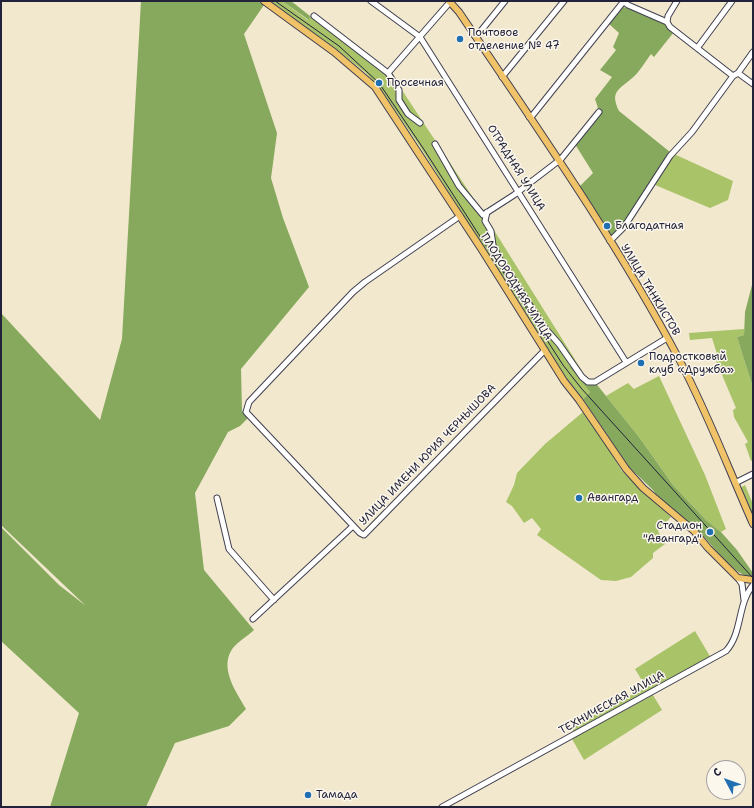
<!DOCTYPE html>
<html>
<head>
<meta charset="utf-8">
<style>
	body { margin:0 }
	#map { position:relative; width:754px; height:808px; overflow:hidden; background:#f2e8ce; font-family:"Shantell Sans",sans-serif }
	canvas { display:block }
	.frame { position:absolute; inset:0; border:2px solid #22223b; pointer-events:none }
	.north { position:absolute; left:706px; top:760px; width:40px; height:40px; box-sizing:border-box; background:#fbf7ec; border:1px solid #a4a2a5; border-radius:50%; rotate:311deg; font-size:11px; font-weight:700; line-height:16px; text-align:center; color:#22223b }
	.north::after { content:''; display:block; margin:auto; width:14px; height:18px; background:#1f6fb2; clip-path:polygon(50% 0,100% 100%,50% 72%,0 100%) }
</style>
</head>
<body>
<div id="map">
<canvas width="754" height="808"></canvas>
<div class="frame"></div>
<div class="north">С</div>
</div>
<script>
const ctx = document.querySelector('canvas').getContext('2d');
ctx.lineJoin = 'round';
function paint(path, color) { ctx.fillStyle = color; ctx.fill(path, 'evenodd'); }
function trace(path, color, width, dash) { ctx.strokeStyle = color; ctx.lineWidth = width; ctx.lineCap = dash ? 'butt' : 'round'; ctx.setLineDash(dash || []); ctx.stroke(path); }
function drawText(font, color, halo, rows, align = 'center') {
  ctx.font = font + ' "Shantell Sans",sans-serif'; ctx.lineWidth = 3; ctx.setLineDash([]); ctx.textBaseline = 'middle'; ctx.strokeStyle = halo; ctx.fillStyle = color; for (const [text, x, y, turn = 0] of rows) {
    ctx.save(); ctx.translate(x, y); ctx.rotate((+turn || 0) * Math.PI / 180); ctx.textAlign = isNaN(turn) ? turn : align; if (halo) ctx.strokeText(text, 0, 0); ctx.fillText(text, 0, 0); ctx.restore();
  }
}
paint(new Path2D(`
	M270,1H282L308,20L310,16L386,75H392L487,219L584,374L569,365L590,392L583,399L564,375L419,145L380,88L366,73L336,49Z
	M674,154L733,181L728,200L710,208L655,185Z
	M744,329V335L737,337L753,388V460L751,461L745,444L748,442L734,417L733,410L736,408L714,356L717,354L712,338L690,340L689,333Z
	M659,376L705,475L726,529L721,532L706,520L673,485L639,437L606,396L628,383L634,389Z
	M583,412L596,429L622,471L671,517L658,531L665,544L653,553V558L631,577L616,581L601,580L537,535L541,529L532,518L524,523L512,506L506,502L514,485L517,473L545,444Z
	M745,485L753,504V519L740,488Z
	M695,631L711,658L576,732L573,731L571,728L646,687L635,669Z
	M653,695L662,710L584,760L572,739Z`), '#a9c369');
paint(new Path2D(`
	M141,1H258L264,5L244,34L277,133L271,178L283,218L309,287L241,369L242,411L248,418L240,426L228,432L195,493L204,570L254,630C248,636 235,643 231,651C220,670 237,693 246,709L229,726L175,743L146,807H50L79,713L1,641V527L59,585L86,606L1,525V313L100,420L122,339Z
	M282,1H291L310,16L309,20Z
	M622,7L628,8L665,24L674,32L654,57L651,54C645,62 639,73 631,79C618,90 610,92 619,111L670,152L634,211L614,236L611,237L579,187L593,173L573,141L598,108L595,99L612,77L600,70L616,50L613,47L619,33L609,24Z
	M753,281V388L737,337L744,335L745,312Z
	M568,365L584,374L588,379L594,381L639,437L673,485L706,520L721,532L737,550L753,573V578L747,577L737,571L727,563L705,538L660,500L653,490L629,467L583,399L590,392Z`), '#86a95d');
const minor = new Path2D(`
	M371,1L420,37L626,362
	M624,2L628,5L667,22L670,27L733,76
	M314,16L388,73L399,90V100L408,114L420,123
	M667,22L668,16L677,1
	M474,35L480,32L505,1
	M698,47L732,1
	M388,73L450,2
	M738,73L753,52
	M502,77L564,1
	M529,117L532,116L624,1
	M435,144L459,186L483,215L514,195L561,159L599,112
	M487,212L485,221L491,231L493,245L499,258L544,327L559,344L582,377L588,382H595L667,338
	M460,216L365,282L353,292L249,402L246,412L360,533L364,535L545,350
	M610,241L624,227L670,156L692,132L733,76L738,73L753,84
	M735,483L753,474
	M217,498L229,549L274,600
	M738,578L742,584L744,600
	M253,619L353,526
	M442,807L726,651C743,632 737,604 753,585`);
const major = new Path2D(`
	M264,1L334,52L375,87L482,250L564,381L579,400L626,469L643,488L694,531L708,548L738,578L753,580
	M449,1L459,12C536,126 616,240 680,361C708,414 729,470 753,524`);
trace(minor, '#414051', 7);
trace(major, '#414051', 8);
trace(minor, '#fff', 5);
trace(major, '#f1c369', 6);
trace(new Path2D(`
	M275,1L339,46L379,83L423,148L563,365L581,388L753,578`), '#22223b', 1);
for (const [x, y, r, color] of [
	[460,39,4,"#1f6fb2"],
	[379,83,4,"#1f6fb2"],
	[607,226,4,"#1f6fb2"],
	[641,363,4,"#1f6fb2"],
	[579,498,4,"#1f6fb2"],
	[710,532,4,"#1f6fb2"],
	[308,795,4,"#1f6fb2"]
]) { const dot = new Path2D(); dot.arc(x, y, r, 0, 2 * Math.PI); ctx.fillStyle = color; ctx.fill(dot); trace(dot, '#fbf7ec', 1.5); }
drawText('11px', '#22223b', '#fbf7ec', [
	["Почтовое",468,33],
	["отделение № 47",468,46],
	["Просечная",387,83],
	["Благодатная",615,226],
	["Подростковый",649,357],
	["клуб «Дружба»",649,370],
	["Авангард",587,498],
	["Стадион",702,526,"right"],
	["\"Авангард\"",702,539,"right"],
	["Тамада",316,795]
], 'left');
drawText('11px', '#22223b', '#fbf7ec', [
	["ОТРАДНАЯ УЛИЦА",516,168,58],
	["ПЛОДОРОДНАЯ УЛИЦА",516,287,58],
	["УЛИЦА ТАНКИСТОВ",650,290,59],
	["УЛИЦА ИМЕНИ ЮРИЯ ЧЕРНЫШОВА",428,455,-46],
	["ТЕХНИЧЕСКАЯ УЛИЦА",612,703,-29]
]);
</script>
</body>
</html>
